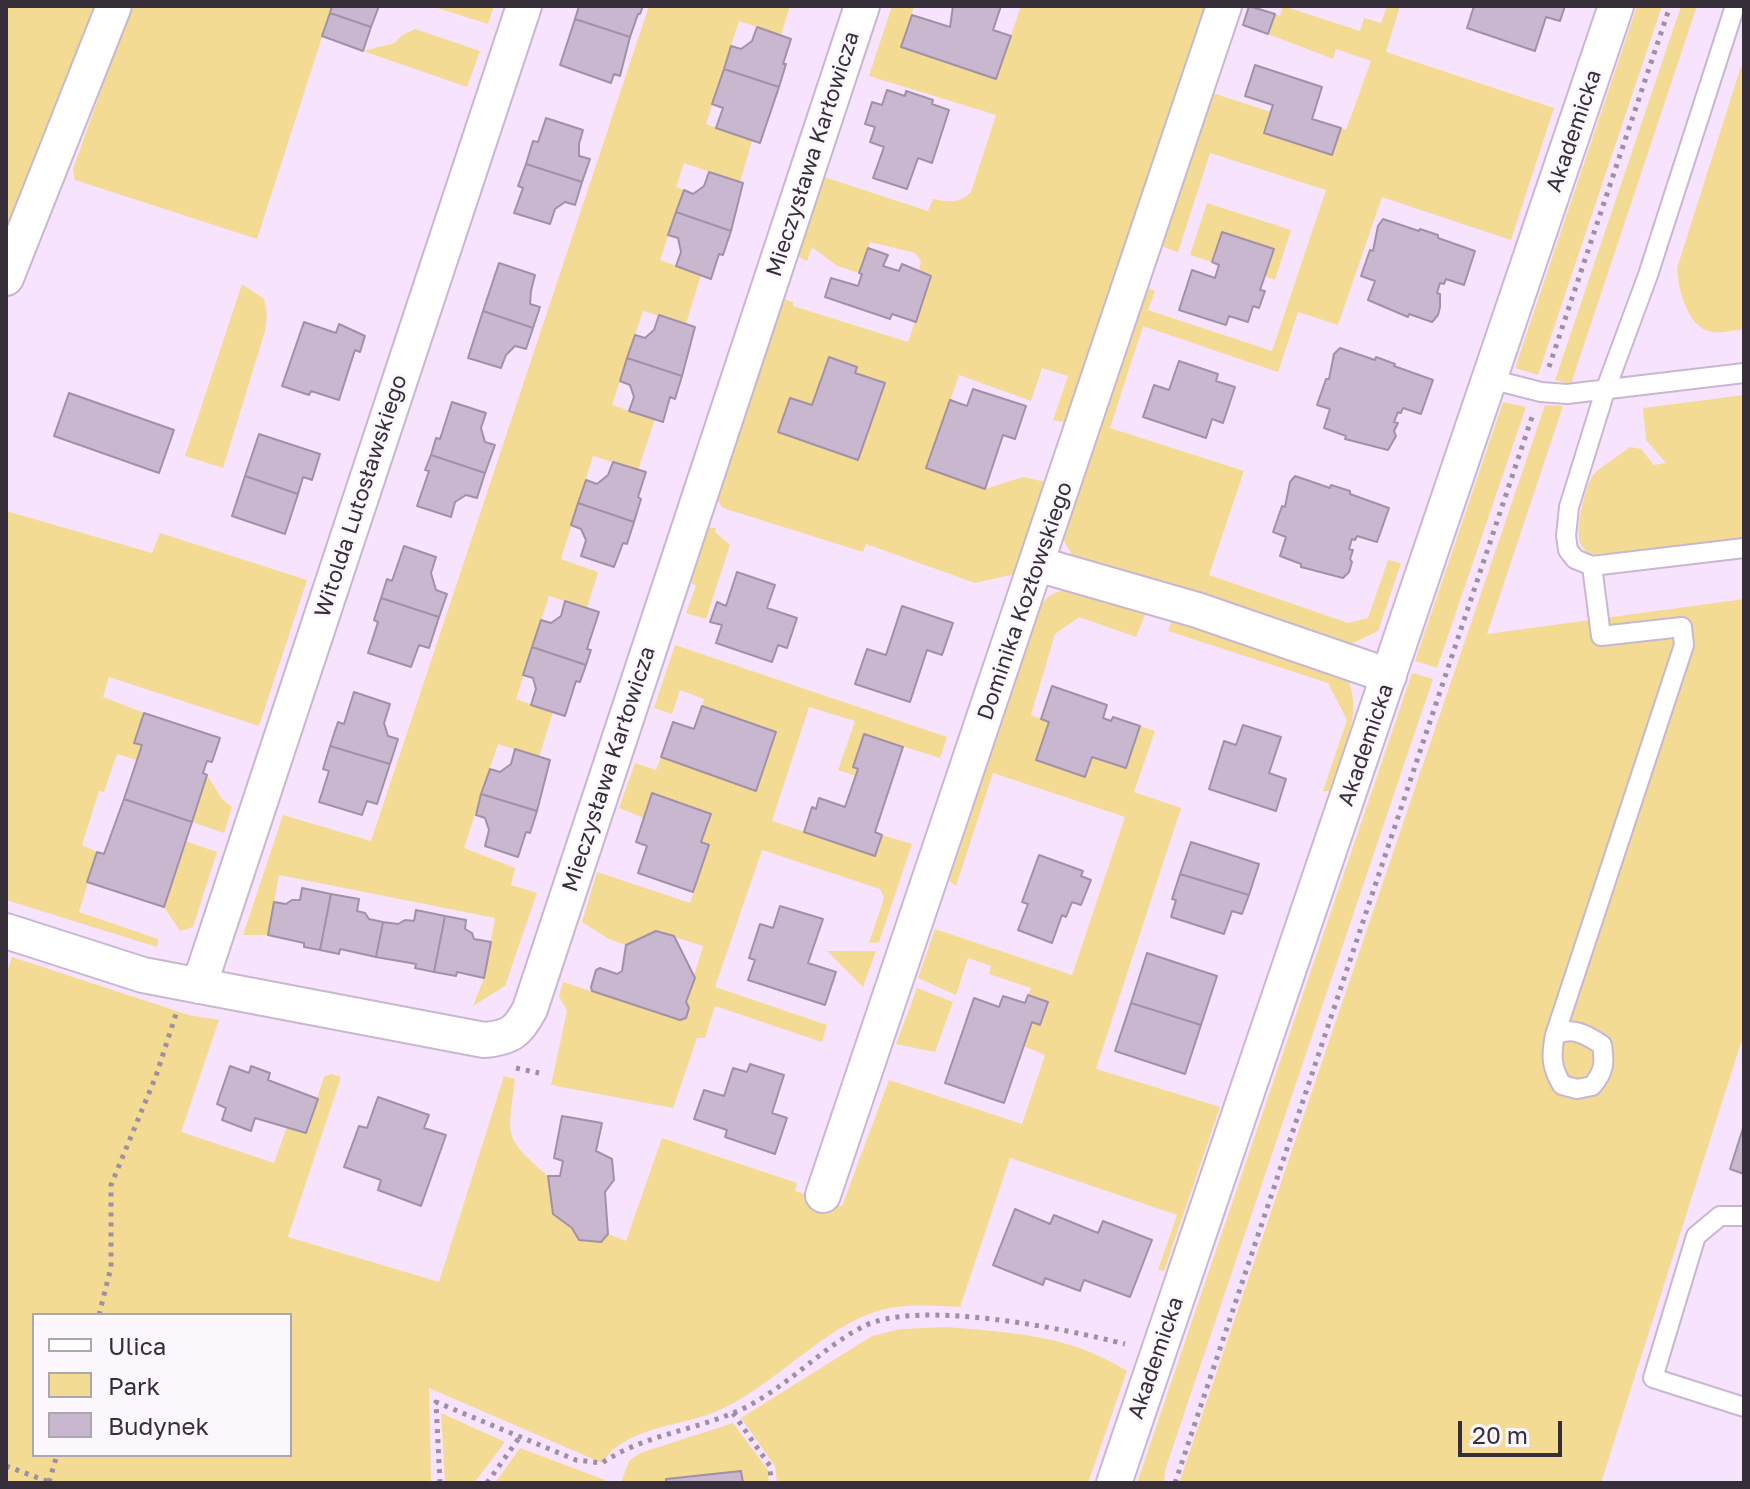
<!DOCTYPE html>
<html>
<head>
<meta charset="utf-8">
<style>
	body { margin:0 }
	#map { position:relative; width:1750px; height:1489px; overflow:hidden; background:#f7e3fe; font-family:"Golos Text",sans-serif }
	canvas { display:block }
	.frame { position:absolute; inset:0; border:8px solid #362e38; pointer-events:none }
	.legend { position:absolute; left:32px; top:1313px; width:260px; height:144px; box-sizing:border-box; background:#fbf7fc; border:2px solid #aca7ae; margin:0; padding:10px 14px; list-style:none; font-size:24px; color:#362e38 }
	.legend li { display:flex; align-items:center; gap:16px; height:40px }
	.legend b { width:40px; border:2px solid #aca7ae }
	.scale { position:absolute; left:1458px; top:1421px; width:104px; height:36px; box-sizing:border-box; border:4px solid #362e38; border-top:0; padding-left:10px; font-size:24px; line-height:28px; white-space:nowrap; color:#362e38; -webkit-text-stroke:6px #fbf7fc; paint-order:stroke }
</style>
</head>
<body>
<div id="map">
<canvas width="1750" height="1489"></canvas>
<div class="frame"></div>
<ul class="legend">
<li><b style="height:10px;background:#fff"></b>Ulica</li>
<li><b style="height:22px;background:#f3db94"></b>Park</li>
<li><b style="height:22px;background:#c9b6cf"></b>Budynek</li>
</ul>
<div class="scale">20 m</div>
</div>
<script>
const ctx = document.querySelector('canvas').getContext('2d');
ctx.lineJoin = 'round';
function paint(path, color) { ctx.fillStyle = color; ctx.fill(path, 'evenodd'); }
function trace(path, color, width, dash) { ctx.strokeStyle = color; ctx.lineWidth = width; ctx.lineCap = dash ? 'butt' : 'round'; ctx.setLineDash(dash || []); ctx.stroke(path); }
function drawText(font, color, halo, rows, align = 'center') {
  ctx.font = font + ' "Golos Text",sans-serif'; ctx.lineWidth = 6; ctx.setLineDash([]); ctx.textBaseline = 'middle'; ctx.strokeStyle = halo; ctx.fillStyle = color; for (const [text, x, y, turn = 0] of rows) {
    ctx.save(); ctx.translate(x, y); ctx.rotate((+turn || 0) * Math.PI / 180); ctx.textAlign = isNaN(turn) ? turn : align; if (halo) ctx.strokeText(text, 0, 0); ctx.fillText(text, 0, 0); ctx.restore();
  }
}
paint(new Path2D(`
	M6,6H106L6,259Z
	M131,6H332L257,239L75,180L73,169Z
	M431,6H494L488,24Z
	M649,6H790L781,35L739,21L706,124L752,141L740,182L684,163L676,187L684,190L660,260L701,275L686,324L643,311L612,405L655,419L638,470L593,456L561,559L598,572L587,608L549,596L516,699L553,712L539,757L498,744L464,848L515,868L511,885L537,893L505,986L473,1006L484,978L495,918L279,875L268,935H243L283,815L371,841Z
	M892,6H914L901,47L996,79L1021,6H1207L1066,423L1053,420L1068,376L1042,368L1031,401L959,375L927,469L985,489L1023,477L1046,482L1015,574L975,583L866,544L863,552L723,508L715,496L781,298L793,302V306L908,342L931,276L919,271L921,261L915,253L870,242L859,273L837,266L812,247L807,261L795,255L821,176L928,211L933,199C948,202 959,204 971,192L996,115L869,76Z
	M1283,6L1360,31L1364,18L1381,23L1387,6H1400L1386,52L1554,108L1511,240L1382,197L1338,325L1298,312L1278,372L1143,326L1110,428L1244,471L1209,575L1348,623L1368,618L1388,560L1401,563L1378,631L1349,645L1083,562L1072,555L1062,537L1143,286L1155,291L1148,310L1272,351L1326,190L1210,153L1178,252L1155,244L1206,91L1271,112L1264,133L1331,155L1341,128L1346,130L1371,61L1336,49L1333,59L1268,34L1275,14L1280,16Z
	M1637,6H1662L1538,375L1515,368Z
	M1681,6H1697L1571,384L1555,380Z
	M415,29L480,51L467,87L363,51L395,43L402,35Z
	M1744,57V329C1734,330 1722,334 1712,332C1687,328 1678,288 1677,268Z
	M1207,203L1291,230L1275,280L1265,276L1273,249L1222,233L1212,262L1190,255Z
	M242,284L264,299L267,315L265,331L223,468L185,456Z
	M1744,395V540L1607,555C1596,556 1584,554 1580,543C1575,529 1585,485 1594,474C1604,464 1619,456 1630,447L1641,449L1654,465L1666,463L1646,440L1643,408Z
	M1503,402L1526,407L1437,668L1415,661Z
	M1545,405L1563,406L1487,634L1744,599V1033L1601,1483H1179Z
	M6,511L152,553L160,533L307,580L259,726L109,677L103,697L144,713L134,742L142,745L136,760L117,754L104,792L99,791L82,845L97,852L79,912L158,939L157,947L6,900Z
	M704,528H716L715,532L730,545L706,619L686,613L696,586L686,579Z
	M1066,590L1147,610L1136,637L1079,617L1055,634L1031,715L1049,722L1085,777L1092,757L1126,768L1140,726L1155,731L1134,792L1181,808L1096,1069L1220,1107L1164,1271L1158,1270L1177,1215L1010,1158L960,1307C934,1306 906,1303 881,1310C823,1326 773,1388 715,1412C678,1427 624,1427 602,1463L429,1388L431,1483H6V975L12,957L189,1015L219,1020L181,1132L274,1163L287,1127L306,1132L324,1077L331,1074L341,1077L288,1237L439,1282L504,1076L515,1079C508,1137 502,1136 548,1176L553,1214L572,1228L579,1240L600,1242L608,1234L626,1241L662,1138L797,1183L795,1191L842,1206L889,1080L1022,1124L1045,1055L1024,1046L1032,1022L1041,1025L1048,1002L1028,995L1031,988L989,974L991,966L968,958L956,995L918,978L935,929L1072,975L1125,817L993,773L956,886L949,881L1039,609C1046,597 1052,592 1066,590ZM34,1315H290V1455H34Z
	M1173,617L1347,679C1365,712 1340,758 1329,791H1323L1347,720L1328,683L1168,631Z
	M675,645L947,737L940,758L864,734L853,767L858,769L856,776L838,770L855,721L809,707L772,821L875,855L882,835L912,844L879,942L869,943L884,898L880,889L762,850L715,987L827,1025L822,1042L715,1006L705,1038H697L673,1108L551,1085L567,1011L559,996L563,982L679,1020L686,1018L689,1008L686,1002L703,946L656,931L626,945L609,939L582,922L597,872L690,903L709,846L701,842L711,814L653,794L644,818L619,808L635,763L656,770L661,757L755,791L776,733L702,706L704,699L680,690L672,714L654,708Z
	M1412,673L1433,679L1165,1470L1164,1483H1137Z
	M207,775L222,799L232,807L224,833L192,822Z
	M185,841L217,852L193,927L180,931L164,907Z
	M827,951H876L863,987Z
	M917,988L953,1002L935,1052L896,1044Z
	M946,1327C1014,1333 1067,1334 1127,1371L1088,1483H777L775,1466L741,1418L872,1336L900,1329Z
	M441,1413L505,1442L474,1483H445Z
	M733,1423L768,1470L769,1483H743L741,1471L667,1479L666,1483H621L629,1461L640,1453Z
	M520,1448L605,1480V1483H495Z`), '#f3db94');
const building = new Path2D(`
	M332,6H379L371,27L330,13Z
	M579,6H643L640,14H638L630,37L575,19Z
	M953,6H1001L993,30L1011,36L996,79L901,47L912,15L950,27Z
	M1249,6L1275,14L1268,34L1243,25Z
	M1474,6H1565L1560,21L1546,17L1535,51L1467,28Z
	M330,13L371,27L363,51L322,36Z
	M575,19L630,37L620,76L614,74L611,83L560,65Z
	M757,27L791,39L783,64H786L779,87L724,69L731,46L741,49L752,41Z
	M1255,65L1322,87L1312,119L1341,128L1332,155L1264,133L1273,105L1245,96Z
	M724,69L779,87L760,143L716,128L723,108L712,104Z
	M887,90L905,96L906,91L933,100L932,104L949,110L932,163L918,158L907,189L873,178L884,147L870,142L875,127L865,124L872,102L882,105Z
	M546,118L583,130L579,144V156L590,159L582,182L526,164L533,141L538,142Z
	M526,164L582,182L575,205L565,202L555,209L550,224L514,213L523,188L518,186Z
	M709,172L743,183L731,231L676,212L684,190L693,194L704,186Z
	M676,212L731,231L723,255L719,254L711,279L676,266L681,252L678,238L668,235Z
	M1383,219L1419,231L1420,229L1438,235V238L1475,251L1464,285L1446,279L1444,284L1440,283L1437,293L1440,294V307L1438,315L1432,322L1409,314L1408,317L1368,300L1375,281L1361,276L1370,250L1373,251L1378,226Z
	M1222,232L1274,249L1260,290L1265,291L1259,308L1253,306L1248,322L1229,316L1226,325L1179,310L1192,270L1215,278L1219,265L1212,262Z
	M868,248L888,255L883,266L899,271L902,264L931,276L916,322L892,314L890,319L825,297L831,278L858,286L862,274L859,273Z
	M499,263L535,275L531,291L530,304L540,307L533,328L483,311Z
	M483,311L533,328L526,349L515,346L506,355L501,368L468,358Z
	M659,315L695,327L682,376L627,358L635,335L645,338L654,330Z
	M304,322L336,333L339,324L365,336L360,352L355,350L339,400L311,391L309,395L282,386Z
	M1340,348L1375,360L1376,357L1395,364L1394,366L1433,380L1421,414L1403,408L1401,413L1398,412L1394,422L1398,423L1394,431L1396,436L1388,450L1345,439L1346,436L1324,428L1330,409L1317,405L1326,379H1329L1334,354Z
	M829,357L857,367L855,373L885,383L858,460L778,432L790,398L812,405Z
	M627,358L682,376L675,399L670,397L663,422L629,411L634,397L630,385L620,381Z
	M1179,361L1218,374L1216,381L1235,387L1223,423L1212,419L1206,438L1143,417L1154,385L1169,390Z
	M973,389L1026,406L1015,439L1003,435L985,489L926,468L950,400L967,406Z
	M69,393L174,430L159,473L54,436Z
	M452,402L486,413L481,428L485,442L495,445L485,473L431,455L436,438L440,439Z
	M259,434L320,454L312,480L303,477L298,494L245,476Z
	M431,455L485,473L477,498L466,495L455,502L451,517L417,506L429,471L425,470Z
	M613,462L646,472L638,497L641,499L634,522L578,503L586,480L597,484L608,475Z
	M245,476L298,494L285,534L232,516Z
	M1295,476L1330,488L1331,485L1350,491V494L1389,508L1377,542L1357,536L1355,540L1352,539L1349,549L1353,550L1350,559L1352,562L1349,572L1343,578L1301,567V564L1280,556L1286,537L1273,532L1282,506L1285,507L1290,482Z
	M578,503L634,522L627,544L623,543L614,567L581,556L586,540L581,529L571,525Z
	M404,546L436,557L431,573L436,590L447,594L439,617L381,598L387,579L392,581Z
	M737,572L775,585L767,608L797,618L787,648L778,645L772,662L716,643L722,625L710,622L717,602L726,606Z
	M381,598L439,617L429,648L419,645L411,667L368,653L378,622L374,620Z
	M565,601L599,612L587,649L591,650L586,665L532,647L541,620L551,623L561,616Z
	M902,606L953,623L942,655L927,650L910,702L855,684L867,649L886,655Z
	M532,647L586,665L580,682L576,681L565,716L531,705L536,689L533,678L523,675Z
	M1052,686L1107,705L1103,718L1111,721L1113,717L1140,726L1126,768L1092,757L1085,777L1036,760L1049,722L1041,719Z
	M354,692L390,704L384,723L388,736L398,739L390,764L330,746L338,722L344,724Z
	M702,706L776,732L756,791L661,757L673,722L694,729Z
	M144,713L220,738L212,762L207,761L203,773L207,775L192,822L124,799L142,745L134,743Z
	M1243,725L1281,737L1269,773L1286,779L1276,811L1209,789L1224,741L1236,745Z
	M864,734L903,747L875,832L882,835L875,856L804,832L812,807L816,809L819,798L845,807L858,769L853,767Z
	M330,746L390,764L377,804L367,801L362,815L319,802L329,771L323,769Z
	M515,749L550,760L537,811L481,794L490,769L500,772L511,764Z
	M652,793L711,814L701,842L709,845L693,892L638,873L647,846L636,842Z
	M481,794L537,811L530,833L526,832L518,857L485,846L489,830L485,818L476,815Z
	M124,799L192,822L164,907L87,882L97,852L104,854Z
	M1191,842L1259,864L1249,895L1180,874Z
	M1039,855L1083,871L1081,876L1091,880L1081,905L1072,902L1066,917L1062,915L1052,943L1018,930L1028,904L1022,902Z
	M1180,874L1249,895L1242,914L1232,911L1224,934L1171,917L1176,900L1172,899Z
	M302,888L331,894L320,950L304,947V943L268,935L274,902L286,904L292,900H300Z
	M331,894L359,899L357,911L365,913L369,919L383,922L376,957L340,949L339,954L320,950Z
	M780,906L823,919L808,963L836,972L825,1005L748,980L755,960L749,958L760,924L773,928Z
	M416,910L445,916L434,972L415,968L416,964L376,957L383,922L398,924L405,920L414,921Z
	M445,916L466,920L465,929L472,933L474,939L491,942L484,978L457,972L456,976L434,972Z
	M656,931L674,936L695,978L686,1002L689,1008L686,1018L680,1020L592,991L591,987L596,970L600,968L617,974L622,971L626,945Z
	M1147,953L1217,976L1201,1025L1131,1003Z
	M1028,995L1048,1002L1040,1025L1032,1022L1004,1103L945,1083L974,998L999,1007L1003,996L1025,1003Z
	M1131,1003L1201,1025L1185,1074L1115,1051Z
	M750,1064L784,1075L772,1113L787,1118L775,1154L725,1137L727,1130L694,1119L704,1090L724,1096L733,1068L747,1072Z
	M230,1066L249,1073L251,1066L270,1073L268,1080L318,1099L306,1133L255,1118L251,1131L222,1120L226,1108L217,1104Z
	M378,1097L429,1115L424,1128L446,1135L421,1206L378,1190L381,1180L344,1167L359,1126L367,1128Z
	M562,1116L602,1123L596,1151L612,1159L614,1180L605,1192L608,1234L601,1242L579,1240L572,1228L553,1214L548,1176H560L563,1161L554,1158Z
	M1744,1125V1174L1730,1169Z
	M1015,1209L1050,1224L1054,1215L1098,1233L1103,1221L1152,1240L1130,1297L1084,1280L1080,1291L1045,1278L1043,1285L993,1265Z
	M741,1471L743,1483H666V1479Z`);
paint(building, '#c9b6cf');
trace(building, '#a290a8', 2);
const service = new Path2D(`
	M1735,6L1648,275L1605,391L1569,507L1566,536L1568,550L1575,559L1592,566L1744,548
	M1490,379L1541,392L1567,394L1744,373
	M1555,1035C1572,1026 1587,1035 1602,1045C1605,1063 1604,1072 1592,1086L1577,1089L1562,1085C1551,1067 1551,1055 1555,1035L1684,645L1682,627L1601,636L1592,566
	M1744,1216H1720L1696,1236L1653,1378L1744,1407`);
const minor = new Path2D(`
	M6,278L114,6
	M1037,564L1197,610L1389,676
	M6,931L143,975L484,1040C510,1038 518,1032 530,1009L862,6
	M199,986L524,6
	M823,1195L1224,6
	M1114,1483L1616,6`);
trace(service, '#c9b7d0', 22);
trace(minor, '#c9b7d0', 38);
trace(new Path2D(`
	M1549,367L1670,6
	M516,1068L539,1073
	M99,1315L111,1267V1185L156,1076L176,1014
	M733,1413L770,1466L771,1483
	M6,1466L52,1483
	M49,1482L57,1455
	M440,1483L436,1402L576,1460L602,1463C645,1434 695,1431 742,1409C786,1388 819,1350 862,1327C916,1298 1066,1329 1125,1344
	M487,1483L519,1438
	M1175,1483L1533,414`), '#9e8fa3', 5, [4, 6]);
trace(service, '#fff', 18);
trace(minor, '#fff', 34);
drawText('22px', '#362e38', '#fbf7fc', [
	["Akademicka",1574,131,-71],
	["Mieczysława Karłowicza",813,154,-72],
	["Witolda Lutosławskiego",361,496,-72],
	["Dominika Kozłowskiego",1025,601,-71],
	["Akademicka",1366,745,-71],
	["Mieczysława Karłowicza",609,769,-72],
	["Akademicka",1156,1358,-71]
]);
</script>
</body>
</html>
